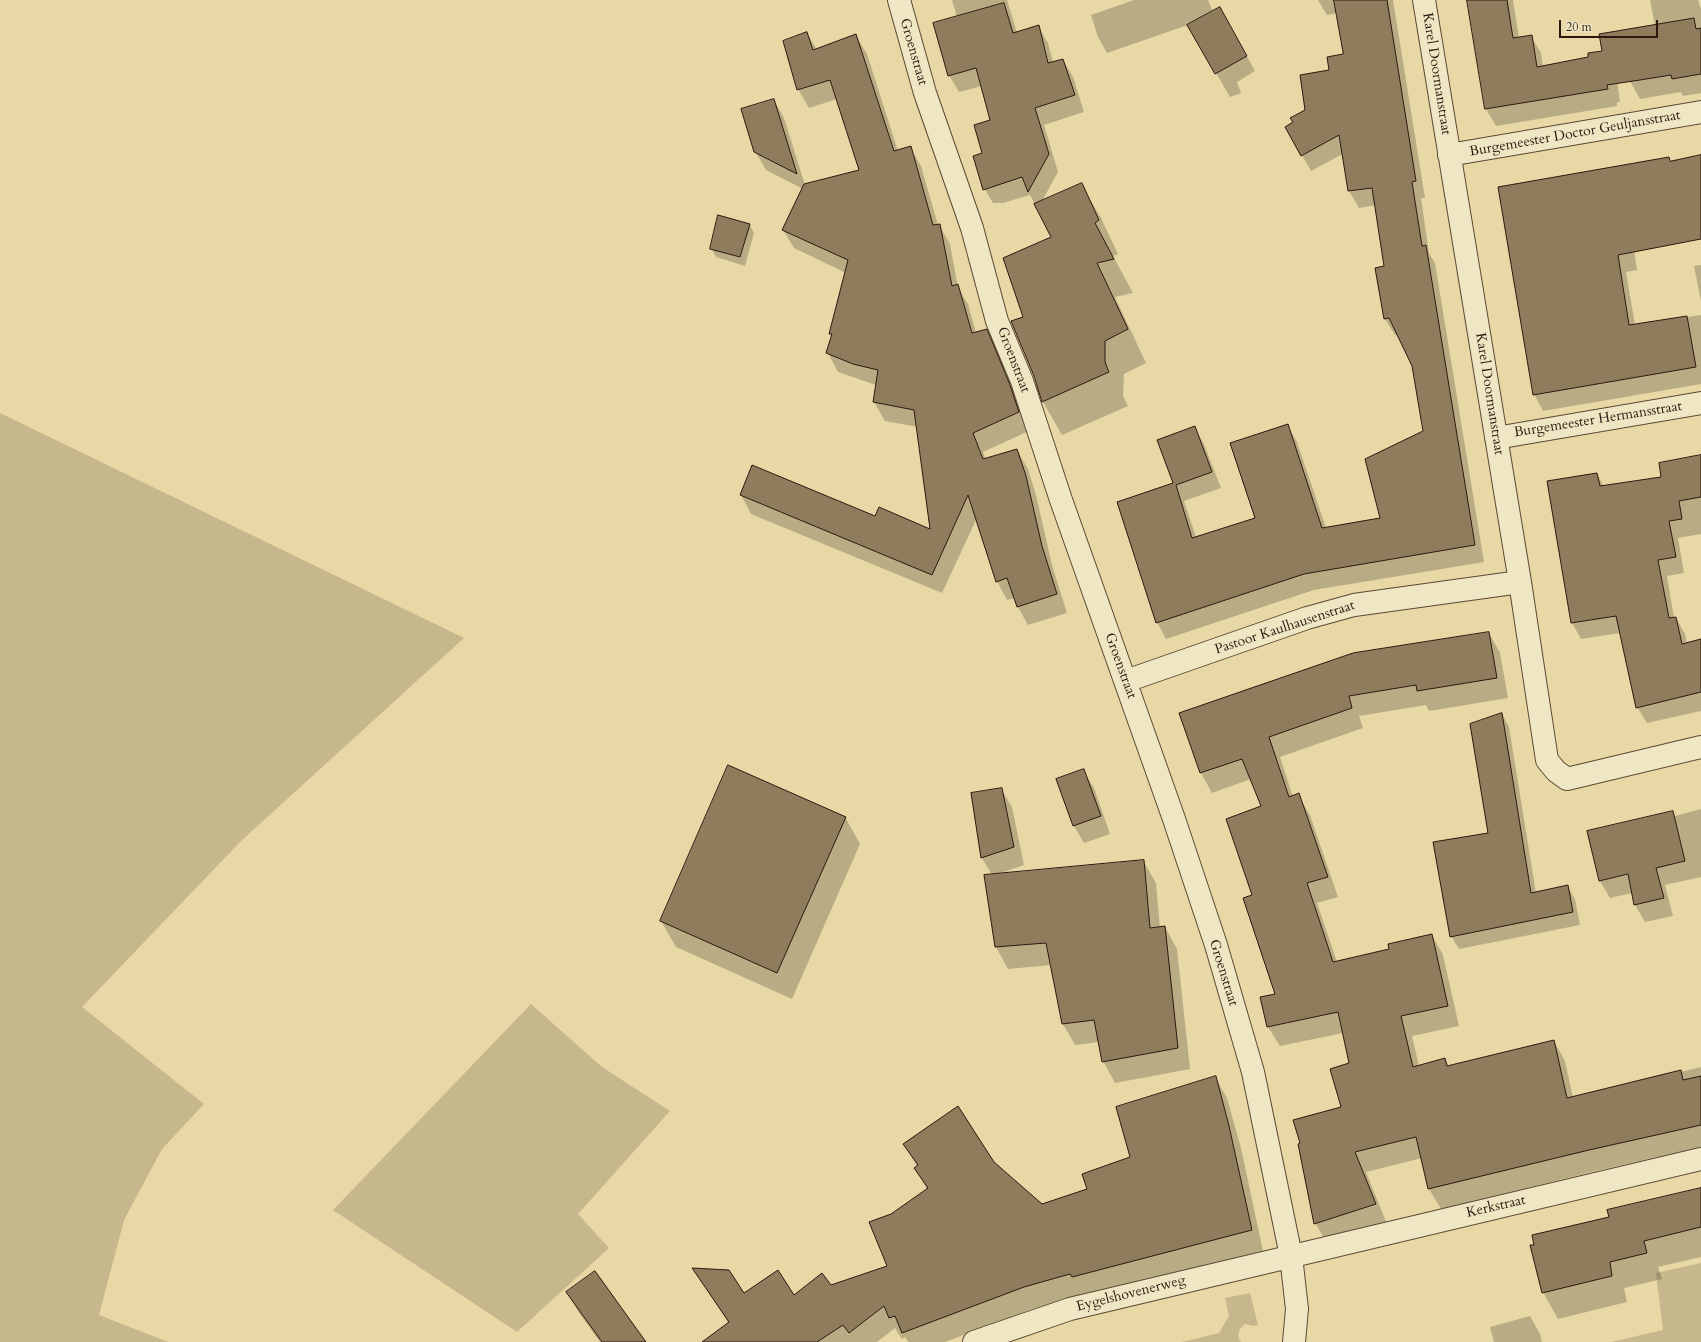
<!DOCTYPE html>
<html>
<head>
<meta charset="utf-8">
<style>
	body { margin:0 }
	#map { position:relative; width:1701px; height:1342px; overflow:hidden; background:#e7d8a5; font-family:Cardo,serif }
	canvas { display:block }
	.scale { position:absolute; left:1559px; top:20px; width:99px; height:18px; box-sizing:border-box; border:2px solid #2d180f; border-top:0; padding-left:5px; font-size:12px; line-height:14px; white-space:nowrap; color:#2d180f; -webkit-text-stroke:3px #efe6c4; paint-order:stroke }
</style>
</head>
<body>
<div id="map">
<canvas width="1701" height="1342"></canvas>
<div class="scale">20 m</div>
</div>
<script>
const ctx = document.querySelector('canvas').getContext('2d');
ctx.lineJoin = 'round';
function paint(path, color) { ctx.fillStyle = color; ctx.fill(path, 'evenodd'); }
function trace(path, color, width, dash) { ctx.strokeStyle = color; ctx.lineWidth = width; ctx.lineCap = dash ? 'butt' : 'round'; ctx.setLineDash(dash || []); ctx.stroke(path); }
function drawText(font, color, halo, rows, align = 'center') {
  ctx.font = font + ' Cardo,serif'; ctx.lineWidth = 3.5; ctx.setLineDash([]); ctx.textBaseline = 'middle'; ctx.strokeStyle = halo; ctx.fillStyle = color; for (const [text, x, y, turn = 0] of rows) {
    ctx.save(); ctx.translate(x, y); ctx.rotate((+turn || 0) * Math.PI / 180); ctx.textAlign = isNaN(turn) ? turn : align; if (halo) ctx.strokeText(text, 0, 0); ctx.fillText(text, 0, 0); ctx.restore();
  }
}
paint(new Path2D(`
	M0,413L464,638L241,841L82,1007L204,1104L162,1149L124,1220L99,1315L168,1342H0Z
	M531,1004L602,1067L670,1111L578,1214L609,1248L517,1332L333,1210Z
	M1701,1263V1342H1611L1663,1330L1656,1273Z
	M1250,1293L1258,1325L1253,1326L1245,1324C1239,1329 1236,1335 1241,1342H1182L1219,1333L1229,1316L1225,1298Z`), '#c7b78c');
paint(new Path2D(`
	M952,0H1007L1017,33L1038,26L1048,43L1053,62L1063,60L1073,77L1084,112L1044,125L1058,172L1041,203L1081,184L1101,218L1118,254L1113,256L1133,293L1115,297L1146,363L1124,374L1123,396L1128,406L1062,435L1043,402L1034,376L1024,318L1053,237L1030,195L1003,203H993L983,186V154L991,121L982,86L959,92L949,75L957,17Z
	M1134,0H1208L1213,12L1220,8L1255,71L1237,82L1241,93L1230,97L1188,25L1107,53L1098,37L1091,15Z
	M1318,0H1393L1425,198H1421L1429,253L1435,263L1484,562L1314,590L1166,639L1157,622L1174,484L1194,427L1204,444L1221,488L1184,501L1196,537L1256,518L1287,425L1297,442L1326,528L1382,519L1424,432L1413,365L1398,335H1395L1385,319V267L1376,205L1359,208L1349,191L1343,154L1311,171L1286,127L1294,123L1306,110L1331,71L1344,55L1338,13L1327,15Z
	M1468,0H1513L1519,38L1531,36L1541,53L1543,67L1616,72L1620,102H1617V106L1496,126L1486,109Z
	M1650,0H1698L1701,9V93L1683,96L1681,92L1640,99L1630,81L1655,26Z
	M807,33L817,50L856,36L867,54L898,151L910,147L921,166L938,225H939L950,244L958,288L968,304L976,333L986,330L997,349L1021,405L1029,431L983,452L986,460L1017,450L1028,469L1036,495L1052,565L1067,613L1028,625L1018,607L1015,598L1007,600L997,581L977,518L942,593L751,514L741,495L875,518L931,531L918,427L885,421L874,402L876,385L838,372L828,353L832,337L830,334L846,273L794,248L783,230L803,189L766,170L755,151L774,100L784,118L805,185L860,171L837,99L809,108L798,89Z
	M1701,156V237L1634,250L1637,270L1626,272L1635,325L1701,315V384L1543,411L1534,394L1669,158L1671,162Z
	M749,224L754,233L745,266L716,257L711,248Z
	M1701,265V301L1694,266Z
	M1701,457V534L1678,538L1684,573L1667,576L1674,618H1676L1685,634L1687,644L1701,640V711L1647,723L1637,707L1620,633L1581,639L1572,623L1548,482L1597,474L1604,487L1663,478Z
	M1489,633L1500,653L1508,698L1429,711L1426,705L1359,716L1363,728L1280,757L1293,797L1298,795L1310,815L1338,897L1317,903L1337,962L1390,950L1432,935L1443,955L1459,1026L1412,1036L1419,1066L1445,1059L1449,1066L1554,1041L1565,1061L1573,1098L1701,1067V1147L1600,1170L1441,1209L1429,1189L1422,1158L1366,1172L1387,1224L1327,1243L1315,1223L1350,1064L1343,1033L1280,1046L1268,1027L1277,995L1253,895L1263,807L1251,779L1212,793L1201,773L1180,713L1214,703L1244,690L1353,654Z
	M1502,714L1509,727L1536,893L1568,887L1575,899L1580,925L1459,949L1451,936L1489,834Z
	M1083,771L1094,788L1110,834L1084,843L1074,826Z
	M1001,789L1012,807L1024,865L998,874L1144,862L1156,883L1160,928L1165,927L1177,949L1190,1069L1115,1083L1103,1061L1099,1042L1075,1045L1063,1024L1052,965L1008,969L996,947L985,876L992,875L982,858L972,794Z
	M1701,809V877L1665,885L1673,916L1645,922L1635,905L1632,893L1610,898L1600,881L1588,832L1673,812L1675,816Z
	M845,817L860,844L792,999L676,947L661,921Z
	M1215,1077L1227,1098L1241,1148L1263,1251L1085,1298L1083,1295L1036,1308L945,1342H908L905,1337L902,1339L895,1328L877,1342H703L729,1324L694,1269L744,1294L794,1297L888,1267L891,1215L927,1189L915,1168L917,1166L904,1144L993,1162L1041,1206L1088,1190L1131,1158Z
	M1701,1189V1257L1658,1267L1662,1279L1624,1288L1627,1302L1558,1319L1543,1292L1610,1218Z
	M567,1292L646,1342H600L579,1313Z
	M1530,1316L1540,1334L1542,1342H1494L1490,1327Z`), '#0003');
const building = new Path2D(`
	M1334,0H1387L1416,181L1412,182L1422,246L1426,245L1475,545L1304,574L1156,623L1117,502L1173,483L1157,440L1195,426L1212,472L1176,485L1192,538L1255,518L1230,443L1288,424L1322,528L1380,518L1365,459L1423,431L1412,366L1389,318L1384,319L1375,268L1384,266L1372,188L1348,191L1339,135L1301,156L1285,127L1293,122L1290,118L1305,110L1300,75L1329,70L1327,57L1343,54Z
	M1467,0H1507L1513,38L1532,35L1537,67L1588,57V53L1602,51L1599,34L1694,18L1696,29L1701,28V74L1672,79L1671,75L1640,80L1607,85L1608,89L1485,109Z
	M1004,3L1013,33L1039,25L1048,63L1063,59L1075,95L1035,108L1049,154L1028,192L1022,177L983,190L973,156L982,153L974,125L990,120L976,68L948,76L933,23Z
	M1220,7L1247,56L1215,74L1187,25Z
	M807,32L813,50L856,34L894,151L911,146L933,225L940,224L952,286L958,284L972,333L987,329L1010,385L1019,412L973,433L983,459L1017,449L1026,476L1042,546L1057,594L1017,607L1007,578L996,582L968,495L932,575L740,495L752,465L875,516L879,507L930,529L914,410L873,402L878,370L853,364L826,353L832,334H829L848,260L782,230L804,184L859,170L830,80L797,90L783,41Z
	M774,99L797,174L754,152L741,109Z
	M1701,155V239L1618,255L1629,325L1687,316L1696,367L1533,395L1498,187L1669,157L1670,161Z
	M1082,183L1099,220L1095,223L1114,259L1097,263L1128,329L1105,341V362L1109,372L1042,402L1034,376L1011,321L1023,317L1003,258L1051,237L1034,204Z
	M718,215L750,224L740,257L710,249Z
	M1701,455V497L1679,501L1682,519L1669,521L1676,557L1658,560L1669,618L1676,617L1682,644L1701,639V692L1636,708L1616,616L1571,623L1547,481L1597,473L1600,486L1661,477L1659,463Z
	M1489,632L1497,678L1417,691L1416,685L1349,696L1352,708L1269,737L1289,797L1299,793L1328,877L1307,883L1333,962L1389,949L1388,944L1432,934L1448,1006L1401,1016L1413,1067L1445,1058L1447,1066L1554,1040L1567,1098L1681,1070L1683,1080L1701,1076V1125L1589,1150L1428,1189L1416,1137L1355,1152L1376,1204L1314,1224L1298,1144L1300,1143L1293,1120L1341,1107L1330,1069L1349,1063L1338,1012L1267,1027L1260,997L1275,994L1243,898L1252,895L1226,819L1261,806L1242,759L1200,773L1179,713L1353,653Z
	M1502,713L1531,893L1568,885L1573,912L1450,937L1433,842L1488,833L1470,724Z
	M728,765L846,817L777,973L660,921Z
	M1084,769L1101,816L1073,826L1056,779Z
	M1002,788L1014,847L981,858L971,793Z
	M1673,811L1685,861L1656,868L1664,898L1634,905L1628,874L1599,881L1587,831Z
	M1144,860L1150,928L1165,926L1178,1048L1102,1062L1094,1020L1062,1024L1046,943L995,947L984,875Z
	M1216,1076L1229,1126L1252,1230L1072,1277L1070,1274L1024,1287L902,1333L895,1316L889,1318L884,1306L849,1333L843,1325L817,1342H702L729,1322L692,1268L729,1270L744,1293L778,1270L794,1295L822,1273L831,1285L887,1266L869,1222L891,1214L928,1188L914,1168L918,1165L903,1144L958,1106L994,1162L1042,1204L1087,1189L1082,1174L1130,1157L1116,1107Z
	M1701,1188V1227L1644,1241L1647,1253L1610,1262L1612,1276L1542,1293L1530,1245H1534L1532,1235L1609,1217L1607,1210Z
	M595,1271L646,1342H602L566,1292Z`);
paint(building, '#8e7c5d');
trace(building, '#2d180f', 1);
const minor = new Path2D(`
	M899,0L925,93L972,228L997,321L1022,381L1061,500L1174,819L1216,945L1253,1072L1291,1256L1297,1309L1294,1342
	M1424,0L1520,582L1547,760L1556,771L1567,779L1701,747
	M1449,155L1701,112
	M1496,438L1701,403
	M1126,681L1307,618L1354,605L1520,582
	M974,1342L1070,1309L1701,1159`);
trace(minor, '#5c4834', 24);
trace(minor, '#efe6c4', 22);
drawText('14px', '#2d180f', '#efe6c4', [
	["Groenstraat",913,52,74],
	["Karel Doormanstraat",1436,74,81],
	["Burgemeester Doctor Geuljansstraat",1575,134,-10],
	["Groenstraat",1013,360,69],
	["Karel Doormanstraat",1489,394,81],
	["Burgemeester Hermansstraat",1598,420,-9],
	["Pastoor Kaulhausenstraat",1285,628,-18],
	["Groenstraat",1120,666,70],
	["Groenstraat",1223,973,73],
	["Kerkstraat",1496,1207,-13],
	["Eygelshovenerweg",1131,1294,-14]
]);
</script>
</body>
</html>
